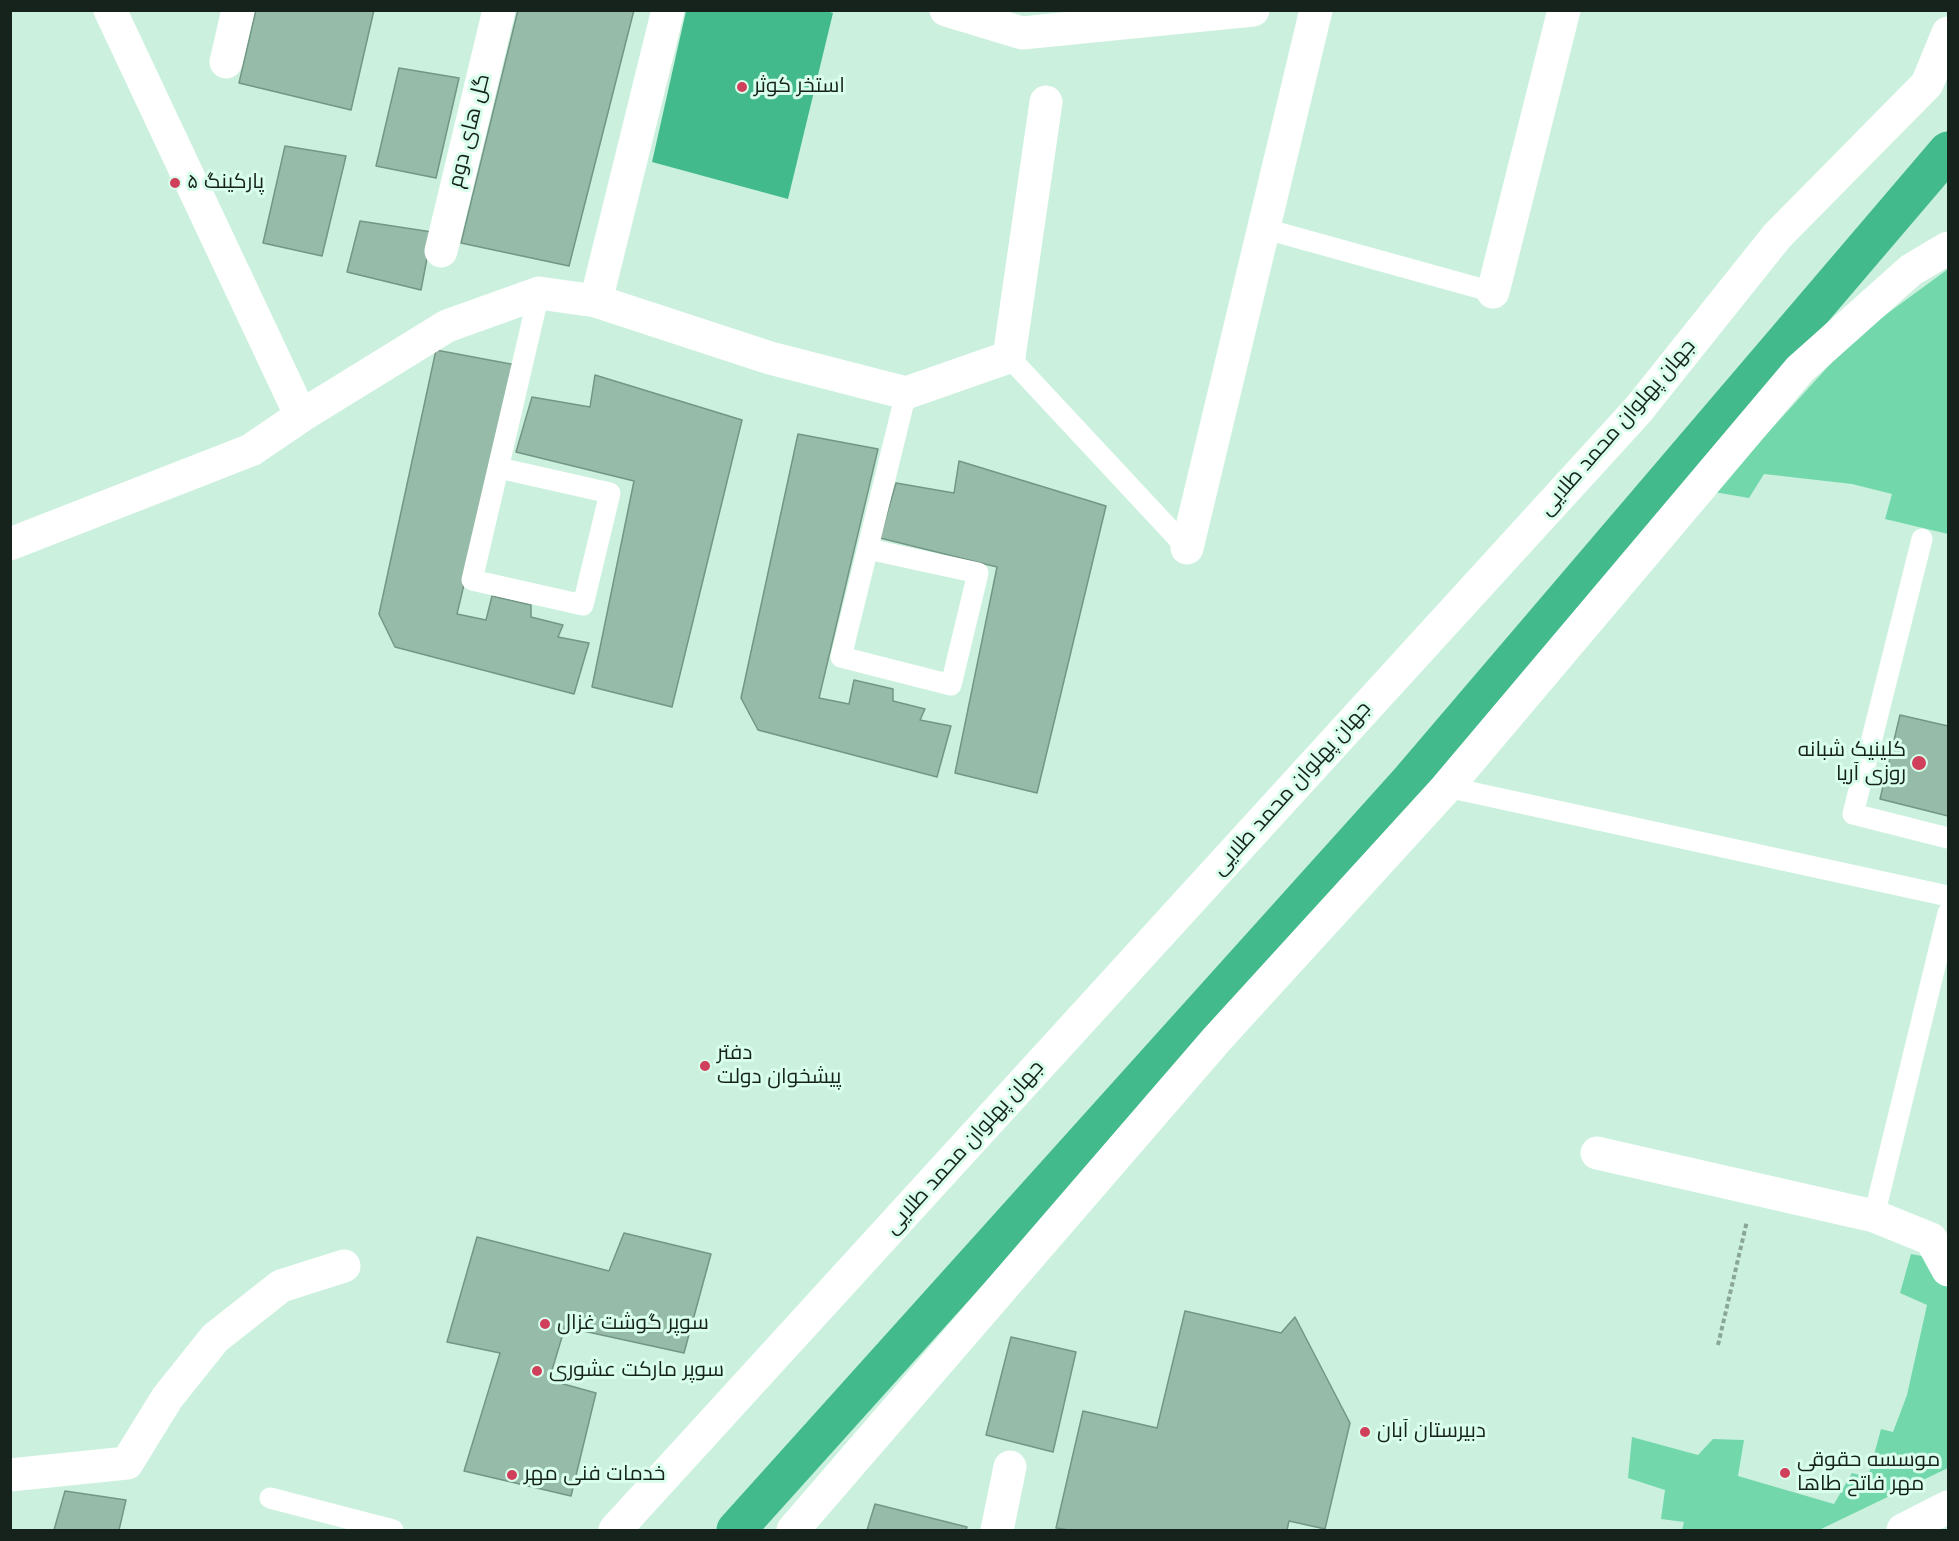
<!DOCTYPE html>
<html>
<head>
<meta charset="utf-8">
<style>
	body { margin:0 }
	#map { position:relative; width:1959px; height:1541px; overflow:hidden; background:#cbf1de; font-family:Poppins,sans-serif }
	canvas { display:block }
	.frame { position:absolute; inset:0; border:12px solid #15231c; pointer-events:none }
</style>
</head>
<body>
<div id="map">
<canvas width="1959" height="1541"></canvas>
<div class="frame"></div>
</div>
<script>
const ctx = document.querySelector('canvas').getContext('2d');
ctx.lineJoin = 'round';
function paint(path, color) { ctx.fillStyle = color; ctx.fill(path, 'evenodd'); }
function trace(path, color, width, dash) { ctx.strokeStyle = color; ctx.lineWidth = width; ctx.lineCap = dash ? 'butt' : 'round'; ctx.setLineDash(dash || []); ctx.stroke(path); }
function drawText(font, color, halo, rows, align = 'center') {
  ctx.font = font + ' Poppins,Cairo,sans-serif'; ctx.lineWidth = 6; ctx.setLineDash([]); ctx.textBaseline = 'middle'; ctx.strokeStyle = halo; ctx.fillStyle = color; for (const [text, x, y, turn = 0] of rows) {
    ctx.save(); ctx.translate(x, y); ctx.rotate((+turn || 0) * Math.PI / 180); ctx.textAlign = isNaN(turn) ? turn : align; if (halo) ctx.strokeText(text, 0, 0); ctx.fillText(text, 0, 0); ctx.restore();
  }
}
paint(new Path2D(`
	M1948,269V534L1885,519L1892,494L1852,484L1764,474L1749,498L1714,492L1854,338Z
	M1911,1254L1933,1258L1948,1287V1468L1819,1530H1682L1684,1522L1661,1519L1665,1490L1628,1478L1632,1437L1698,1455L1713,1439L1744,1440L1738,1476L1834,1504L1852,1473L1868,1477L1881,1429L1893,1432L1907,1395L1927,1305L1900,1293Z`), '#72d8ac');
paint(new Path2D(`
	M823,10L833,13L788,199L652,162L686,11Z`), '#43ba8c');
trace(new Path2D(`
	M736,1530L1411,780L1948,151`), '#43ba8c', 39);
const building = new Path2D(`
	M256,10H374L351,110L239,83Z
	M518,10H634L569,266L461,243Z
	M399,68L459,78L436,178L376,166Z
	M285,146L346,156L322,256L263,243Z
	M360,221L432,232L421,290L347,272Z
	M436,350L516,365L457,614L486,620L492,596L531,605V617L563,625L558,637L589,643L574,694L395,647L379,614Z
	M595,375L742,420L672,707L592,687L634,481L516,452L532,397L590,407Z
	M798,434L878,449L819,698L849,704L854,680L893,689V701L925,709L920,720L951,726L937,777L758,730L741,698Z
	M959,461L1106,506L1037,793L955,773L997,567L880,538L896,483L954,493Z
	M1900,715L1948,726V816L1880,799Z
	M624,1233L711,1254L684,1353L565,1327L549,1380L596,1393L571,1496L464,1471L500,1353L447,1342L477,1237L609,1271Z
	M1185,1311L1281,1333L1295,1317L1350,1423L1325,1529L1289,1521L1287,1530H1069L1056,1528L1083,1411L1157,1428Z
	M1011,1337L1076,1352L1053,1452L986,1435Z
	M65,1491L126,1500L119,1530H54Z
	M875,1504L967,1527L966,1530H867Z`);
paint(building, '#97bba9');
trace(building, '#739685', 1.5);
trace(new Path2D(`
	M1718,1345L1747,1221`), '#89a697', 4, [4.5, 3]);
trace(new Path2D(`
	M1262,228L1493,292
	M1009,357L1187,548
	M499,468L610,493L583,605L472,580L539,293
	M1922,539L1853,814L1948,838
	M868,549L978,573L951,685L841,657L906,393
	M1447,787L1948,896
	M1874,1216L1948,913
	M270,1498L393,1530`), '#fff', 21);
trace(new Path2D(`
	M110,10L301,416
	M946,10L1022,33L1253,10
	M226,62L238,10
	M441,251L499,10
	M1493,292L1564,10
	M596,301L668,10
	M10,544L251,450L301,416L447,326L539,293L596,301L770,358L906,393L1009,357L1046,102
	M1187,548L1316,10
	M1597,1153L1874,1216L1931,1239L1948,1270
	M10,1475L127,1463L167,1398L215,1338L281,1286L344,1266
	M997,1530L1010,1467`), '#fff', 33);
trace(new Path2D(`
	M615,1530L1638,410L1777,236L1927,84L1948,33
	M793,1530L1217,1039L1447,787L1800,369L1911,270L1948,248
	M1903,1530L1948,1507`), '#fff', 33);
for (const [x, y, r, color] of [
	[742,87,6,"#d0405b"],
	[175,183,6,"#d0405b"],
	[1919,763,8,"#d0405b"],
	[705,1066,6,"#d0405b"],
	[545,1324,6,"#d0405b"],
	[537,1371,6,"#d0405b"],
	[1365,1432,6,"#d0405b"],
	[1785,1473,6,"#d0405b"],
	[512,1475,6,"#d0405b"]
]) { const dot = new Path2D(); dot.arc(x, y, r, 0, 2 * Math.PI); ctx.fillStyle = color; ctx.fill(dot); trace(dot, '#d9feec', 2); }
drawText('21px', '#15231c', '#d9feec', [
	["استخر کوثر",754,87],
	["پارکینگ ۵",187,183],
	["کلینیک شبانه",1906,751,"right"],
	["روزی آریا",1906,775,"right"],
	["دفتر",717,1054],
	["پیشخوان دولت",717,1078],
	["سوپر گوشت غزال",557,1324],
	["سوپر مارکت عشوری",549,1371],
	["دبیرستان آبان",1377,1432],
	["موسسه حقوقی",1797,1461],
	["مهر فاتح طاها",1797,1485],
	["خدمات فنی مهر",524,1475]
], 'left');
drawText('21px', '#15231c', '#d9feec', [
	["گل های دوم",470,131,-76],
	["جهان پهلوان محمد طلایی",1618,428,-49],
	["جهان پهلوان محمد طلایی",1292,789,-48],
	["جهان پهلوان محمد طلایی",965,1148,-48]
]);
</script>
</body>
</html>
